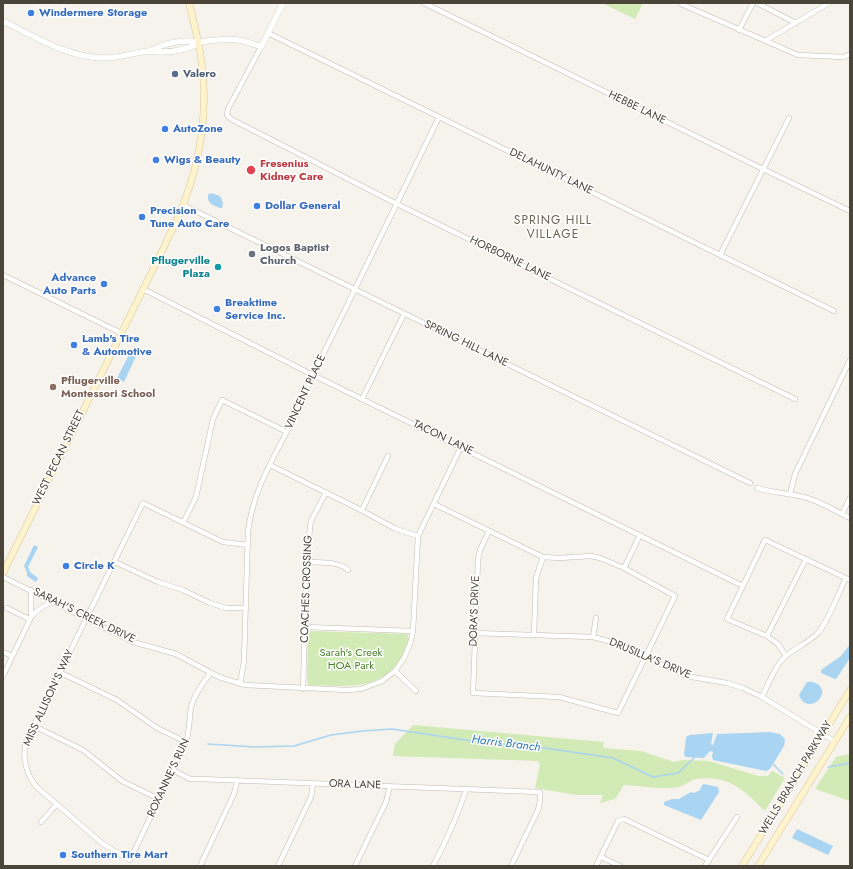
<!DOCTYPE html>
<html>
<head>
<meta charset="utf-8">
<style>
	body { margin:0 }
	#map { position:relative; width:853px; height:869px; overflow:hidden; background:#f6f3ec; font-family:Jost,sans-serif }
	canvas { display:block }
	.frame { position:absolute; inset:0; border:4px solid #4b4439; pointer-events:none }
</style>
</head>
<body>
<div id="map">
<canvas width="853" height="869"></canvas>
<div class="frame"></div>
</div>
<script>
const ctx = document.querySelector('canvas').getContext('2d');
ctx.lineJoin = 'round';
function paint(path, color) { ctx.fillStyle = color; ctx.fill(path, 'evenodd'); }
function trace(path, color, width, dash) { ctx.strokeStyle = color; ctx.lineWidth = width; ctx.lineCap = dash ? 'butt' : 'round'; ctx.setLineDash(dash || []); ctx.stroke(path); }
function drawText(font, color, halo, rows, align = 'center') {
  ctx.font = font + ' Jost,sans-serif'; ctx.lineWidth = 3; ctx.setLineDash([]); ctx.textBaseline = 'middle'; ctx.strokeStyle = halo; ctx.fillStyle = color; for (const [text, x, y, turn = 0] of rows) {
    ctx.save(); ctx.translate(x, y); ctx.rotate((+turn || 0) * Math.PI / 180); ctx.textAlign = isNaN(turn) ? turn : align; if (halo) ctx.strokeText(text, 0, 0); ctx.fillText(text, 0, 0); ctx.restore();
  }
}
paint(new Path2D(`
	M602,3H643L635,19Z
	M310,631L405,634L408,635C410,642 406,650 402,656C382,692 345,686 310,685L308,684L307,681L308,634Z
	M413,725L604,742L603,748L641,751L674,762L683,760L709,761L758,776H768L772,771L785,778L765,811C743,790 730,775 696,779C690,780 685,785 679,787C662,790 641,786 624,785L615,799L600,803L603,795H577L535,788L540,765L538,761L393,756L395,744Z
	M850,754V801L815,789L836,757Z`), '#d2eab5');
paint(new Path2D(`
	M211,193L220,196L223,203L222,208H220C213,205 207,204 208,195Z
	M132,349L138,352L124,382L117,378Z
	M34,545L38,547L28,567L30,572L38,578L36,582L27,576V572L24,566Z
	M850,644V658L836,679H835L821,673V670L841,656Z
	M807,682C812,681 815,682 819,685C831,697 806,715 799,695Z
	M770,732L780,734L785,739L784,746L770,769L766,771L713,760L712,756L713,752L710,751L704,758L686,757L684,755L686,737L690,735L713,733L711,744L713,745L717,734Z
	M704,784L718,787L719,792L701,820L664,805V802L672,799H679L691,792L694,793L700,790L702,785Z
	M797,829L833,846L828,855L792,838Z`), '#a9d4f2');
trace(new Path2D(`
	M208,744L255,747L294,746L331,735L362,731L392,729L479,742L538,747L613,758L653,777L678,773L695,757
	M772,763L783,774
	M828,767L850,763`), '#a9d4f2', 1.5);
const minor = new Path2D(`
	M424,3L763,169L850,211
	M681,3V4L798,55L844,57L850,54
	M757,3L796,23
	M739,30L753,3
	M268,33L834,311
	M765,41L829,3
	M261,47L228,109L227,115L231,119L397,204L795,399
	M183,205L750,483
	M720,255L789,118
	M3,275L121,333
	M143,289L313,375L743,586
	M362,399L404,314
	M270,465L357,508L396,529L418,536
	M757,488C773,493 789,493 804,497C820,501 835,511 850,518
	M790,494L795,474L850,360
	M434,504L543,557L559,558L591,556L600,558L624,568L675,596L618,713L559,697L473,693L478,560L480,550L489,531
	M362,510L388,456
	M842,514L850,498
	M183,523L196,497L213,419L222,400L287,432
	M115,562L158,582L183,590L210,603L226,608H246
	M307,562C320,563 338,561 348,570
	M624,568L640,535
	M3,577L133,642L176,654L219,677L245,685L347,690L361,689L382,681L395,671L404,658L410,644L413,631L418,536L461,447
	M31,590V617
	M7,608L29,619
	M305,627L413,631
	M474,633L593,637L608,641L629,649L686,676L727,683L743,688L762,697L834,741
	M534,635L536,578L543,557
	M767,636L806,559
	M593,637L596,618
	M3,652L12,656
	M786,656L778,644L767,636L727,619L765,540L850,580
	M395,671L416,691
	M61,673L117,700L157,728L186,742
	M210,673C203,684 194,694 191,707C189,719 190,730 186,742L130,860L103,844L39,789C26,777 21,756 27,739L143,503L223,542L248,545
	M3,676L31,617C37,610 44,605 53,602
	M240,684L244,661L248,532C252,492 274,457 292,422C299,407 306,390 313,375L439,117
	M303,689L307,562L310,527L311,521L326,492
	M762,697C769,683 775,665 787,655C797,647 809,642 818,633C829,620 838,594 846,578
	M34,726L83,750L122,781L159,799
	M173,770L190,779H200L540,792V801L538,810L511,866
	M41,822L57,804
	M601,857L620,866
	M200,866L234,794L237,781
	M278,866L311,797L313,784
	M355,866L386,802L390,786
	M433,866C446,841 458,816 466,789
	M596,866L618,821L624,819L709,860
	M705,866L737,817`);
const tertiary = new Path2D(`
	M3,21C35,37 67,57 103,58C118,58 133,53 148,51C152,51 157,52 161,52C174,52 188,49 199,43
	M150,51C161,45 175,41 188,41C193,41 196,43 201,42C226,39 236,36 261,47L283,3`);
const secondary = new Path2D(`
	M3,573L164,247C170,233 178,219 183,205C200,162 208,112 202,66C200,45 194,24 189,3
	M742,866L850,690
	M758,866L850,717`);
trace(minor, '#c2bbae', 5.5);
trace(tertiary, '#c2bbae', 6);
trace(secondary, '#d6c79b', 7);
trace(minor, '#fff', 4.5);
trace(tertiary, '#fff', 5.5);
trace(secondary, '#fff3cd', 6);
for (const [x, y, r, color] of [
	[31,13,4,"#3f7fe0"],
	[175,74,4,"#5c6f8a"],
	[165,129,4,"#3f7fe0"],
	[156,160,4,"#3f7fe0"],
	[251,170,5,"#e0444e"],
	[257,206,4,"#3f7fe0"],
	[142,217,4,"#3f7fe0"],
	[252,254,4,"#6b7280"],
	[218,267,4,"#0f9aa8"],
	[104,284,4,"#3f7fe0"],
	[217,309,4,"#3f7fe0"],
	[74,345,4,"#3f7fe0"],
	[53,387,4,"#8d6e63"],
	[66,566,4,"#3f7fe0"],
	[63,855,4,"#3f7fe0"]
]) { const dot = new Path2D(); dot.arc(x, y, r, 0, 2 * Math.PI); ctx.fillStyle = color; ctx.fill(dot); trace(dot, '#fff', 1.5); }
drawText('bold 11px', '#366cbe', '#fff', [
	["Windermere Storage",39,13],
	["AutoZone",173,129],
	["Wigs & Beauty",164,160],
	["Dollar General",265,206],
	["Precision",150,211],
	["Tune Auto Care",150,224],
	["Advance",96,278,"right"],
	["Auto Parts",96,291,"right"],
	["Breaktime",225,303],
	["Service Inc.",225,316],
	["Lamb's Tire",82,339],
	["& Automotive",82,352],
	["Circle K",74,566],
	["Southern Tire Mart",71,855]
], 'left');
drawText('bold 11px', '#4e5e75', '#fff', [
	["Valero",183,74]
], 'left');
drawText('11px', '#4b4439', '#fff', [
	["HEBBE LANE",637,108,26],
	["DELAHUNTY LANE",551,172,26],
	["HORBORNE LANE",510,259,26],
	["SPRING HILL LANE",466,344,26],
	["VINCENT PLACE",306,392,-65],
	["TACON LANE",443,438,26],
	["WEST PECAN STREET",59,458,-64],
	["COACHES CROSSING",307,589,-88],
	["DORA'S DRIVE",475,611,-88],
	["SARAH'S CREEK DRIVE",84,616,26],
	["DRUSILLA'S DRIVE",650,659,23],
	["MISS ALLISON'S WAY",49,698,-65],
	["ROXANNE'S RUN",169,778,-65],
	["WELLS BRANCH PARKWAY",796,778,-59],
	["ORA LANE",355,785,2]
]);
drawText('bold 11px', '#be3a42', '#fff', [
	["Fresenius",260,164],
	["Kidney Care",260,177]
], 'left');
drawText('bold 11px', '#5b616d', '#fff', [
	["Logos Baptist",260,248],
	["Church",260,261]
], 'left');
drawText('bold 11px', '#0d838f', '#fff', [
	["Pflugerville",210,261],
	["Plaza",210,274]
], 'right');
drawText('bold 11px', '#785e54', '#fff', [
	["Pflugerville",61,381],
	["Montessori School",61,394]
], 'left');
drawText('11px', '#4a7f2a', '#fff', [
	["Sarah's Creek",351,653],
	["HOA Park",351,666]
]);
ctx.letterSpacing = '1px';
drawText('12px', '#6e6250', '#fff', [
	["SPRING HILL",553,221],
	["VILLAGE",553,235]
]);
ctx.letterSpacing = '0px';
drawText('italic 12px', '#2e7ab2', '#fff', [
	["Harris Branch",506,744,7]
]);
</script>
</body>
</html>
